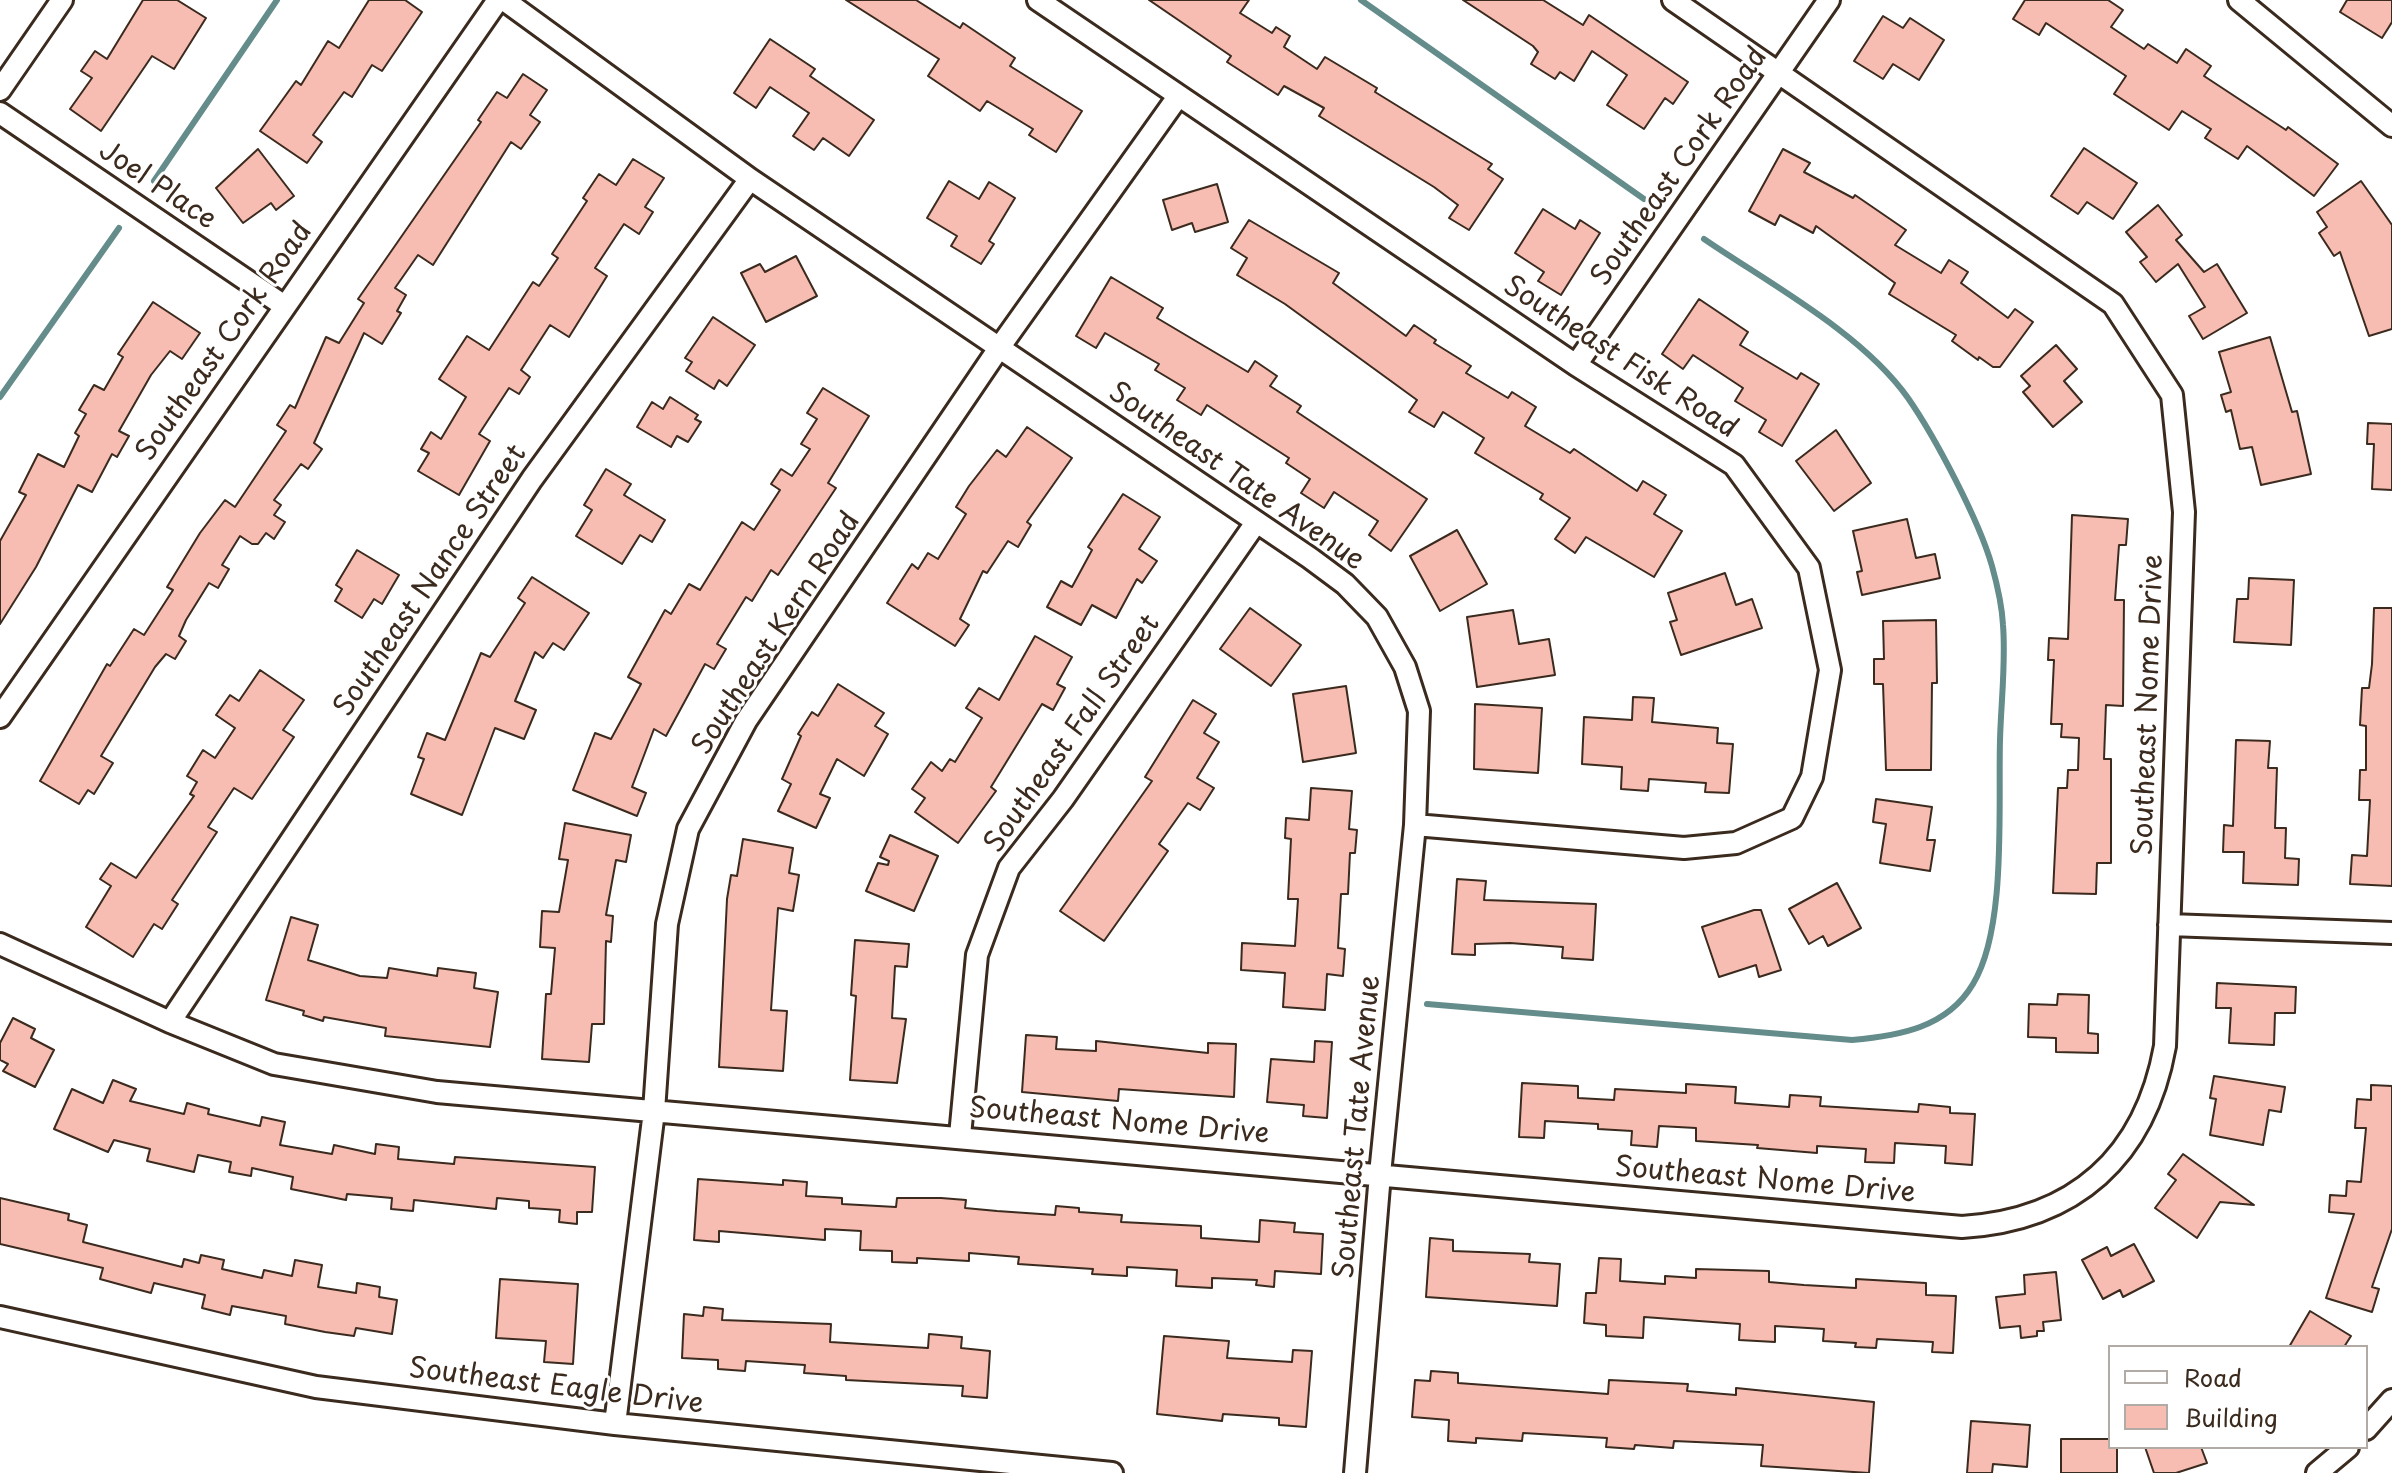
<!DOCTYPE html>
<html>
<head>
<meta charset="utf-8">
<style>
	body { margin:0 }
	#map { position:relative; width:2392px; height:1473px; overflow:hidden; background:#fff; font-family:"Playpen Sans",sans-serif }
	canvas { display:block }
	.legend { position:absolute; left:2108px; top:1345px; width:260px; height:104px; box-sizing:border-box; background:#fff; border:2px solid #b1aaa5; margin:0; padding:10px 14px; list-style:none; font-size:24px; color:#3b2a1e }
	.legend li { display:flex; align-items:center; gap:16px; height:40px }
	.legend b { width:40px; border:2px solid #b1aaa5 }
</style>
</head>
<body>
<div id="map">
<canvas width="2392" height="1473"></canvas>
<ul class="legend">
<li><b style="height:10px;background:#fff"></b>Road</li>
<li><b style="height:22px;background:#f7bcb2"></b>Building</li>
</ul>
</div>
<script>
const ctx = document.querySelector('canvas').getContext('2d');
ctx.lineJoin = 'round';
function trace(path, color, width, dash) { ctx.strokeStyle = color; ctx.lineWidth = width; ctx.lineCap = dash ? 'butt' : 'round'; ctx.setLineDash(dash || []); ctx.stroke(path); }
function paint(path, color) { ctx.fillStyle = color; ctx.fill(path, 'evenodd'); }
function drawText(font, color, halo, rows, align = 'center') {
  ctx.font = font + ' "Playpen Sans",sans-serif'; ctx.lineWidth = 6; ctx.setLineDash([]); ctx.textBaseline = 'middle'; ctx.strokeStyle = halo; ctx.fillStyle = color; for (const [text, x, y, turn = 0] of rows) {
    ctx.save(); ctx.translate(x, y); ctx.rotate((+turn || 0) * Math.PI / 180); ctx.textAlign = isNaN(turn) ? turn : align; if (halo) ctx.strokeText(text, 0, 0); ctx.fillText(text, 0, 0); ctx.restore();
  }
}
trace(new Path2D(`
	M1361,0L1644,199
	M154,181L277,0
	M0,397L119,228
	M1427,1004L1852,1040C1898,1036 1947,1028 1973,984C2007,928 1998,807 2000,740C2001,702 2006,663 2003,625C2002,606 1997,584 1992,566C1979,520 1935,437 1908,398C1862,333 1770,284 1704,239`), '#638c8b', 6);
const building = new Path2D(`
	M143,0H177L206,18L174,69L152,56L101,131L70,109L92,78L81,71L95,51L107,59Z
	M369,0H405L422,12L382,71L372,65L352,97L344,92L313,135L322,142L307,163L260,131L296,81L301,85L328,41L339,48Z
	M846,0H916L960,28L963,23L1015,58L1010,66L1082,111L1056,152L1029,135L1033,129L987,101L980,111L928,76L939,59Z
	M1149,0H1249L1240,13L1272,33L1276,27L1290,36L1284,47L1317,69L1325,57L1377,88L1375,92L1492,164L1488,169L1503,179L1469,230L1449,218L1458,205L1434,187L1319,116L1324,108L1284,86L1278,95L1227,62L1231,56Z
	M1463,0H1543L1583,25L1589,15L1688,82L1673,104L1665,98L1644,129L1607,105L1627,75L1592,51L1574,81L1560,72L1555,79L1531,64L1538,52L1533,46Z
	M2025,0H2108L2123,10L2111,27L2144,49L2148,44L2177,63L2186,49L2211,66L2204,76L2286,130L2288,127L2338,164L2314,196L2247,146L2238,159L2205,138L2211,129L2182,111L2169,130L2114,94L2126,76L2046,23L2039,35L2013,19Z
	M2347,0H2392V22L2382,38L2340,12Z
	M1883,16L1903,28L1910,18L1944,40L1919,80L1893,64L1883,79L1854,61Z
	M770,39L815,69L810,76L874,120L849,156L823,138L814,150L793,136L809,113L770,87L756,108L734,93Z
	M523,74L547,90L530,115L540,122L521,149L511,142L433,265L418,255L395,288L406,295L397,311L401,313L382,344L364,333L314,443L322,449L308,469L301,464L274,500L281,505L274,515L285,522L274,539L266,533L258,544H252L240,536L222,565L229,569L218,588L209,583L186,620L179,636L186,641L175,659L166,654L155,667L101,756L113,763L94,794L88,790L79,804L40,781L107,664L110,666L134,629L144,635L173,590L167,587L200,533L225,500L235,507L286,431L277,425L290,405L295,408L326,337L339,343L364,303L358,299L481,122L478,120L497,92L507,98Z
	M2084,148L2137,183L2113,219L2087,202L2078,214L2051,196Z
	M258,149L294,196L276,210L271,203L243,223L216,188Z
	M1783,149L1810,163L1804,172L1853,198L1855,195L1906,230L1895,245L1941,273L1949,260L1968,272L1961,283L2008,318L2015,309L2033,322L2000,367H1993L1979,357L1978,360L1952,341L1956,335L1889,294L1895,283L1816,226L1813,233L1780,215L1775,225L1749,211Z
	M633,159L664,178L645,207L653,212L639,234L624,224L595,268L607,276L569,337L550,325L521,370L530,377L519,394L509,388L479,434L490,441L459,495L418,471L429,453L421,449L431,432L441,439L466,397L439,379L467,336L489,350L533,282L539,286L558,258L552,254L587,201L583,198L599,174L616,185Z
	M949,181L979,199L989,182L1015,198L989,241L994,244L981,264L951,246L957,236L927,218Z
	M2361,181L2392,225V329L2369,336L2340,252L2334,256L2319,233L2327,227L2317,212Z
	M1217,184L1228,222L1195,232L1192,223L1172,230L1163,200Z
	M2158,205L2182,235L2176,240L2204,272L2217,264L2247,313L2203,339L2189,316L2205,307L2178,264L2156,282L2140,262L2147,257L2126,232Z
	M1543,209L1575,229L1580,220L1600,233L1561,295L1538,281L1544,272L1515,253Z
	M1249,220L1339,273L1333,283L1406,336L1414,325L1436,340L1434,343L1471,366L1466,373L1508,398L1512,392L1536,407L1525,426L1570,453L1574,449L1637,491L1643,481L1666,495L1654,514L1682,531L1654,577L1586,537L1575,553L1555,539L1570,518L1540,499L1543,494L1475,453L1484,438L1443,412L1434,427L1409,412L1417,400L1285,304L1237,275L1247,258L1231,248Z
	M796,256L817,296L766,322L741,273L760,264L765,272Z
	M1111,277L1163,308L1157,318L1248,372L1255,361L1277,376L1270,386L1301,406L1297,412L1427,499L1391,551L1369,535L1378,521L1334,492L1324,508L1301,493L1310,479L1286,463L1289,458L1207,405L1201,415L1177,400L1185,388L1155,370L1159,364L1105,333L1096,348L1076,336Z
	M1699,299L1748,332L1740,345L1797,379L1801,373L1819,384L1782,446L1759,432L1766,420L1735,401L1743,388L1693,355L1683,369L1662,354Z
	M153,302L200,333L182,359L170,351L151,375L119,431L129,436L117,457L112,454L92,492L78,485L36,567L0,624V541L26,495L19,492L38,454L64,467L79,436L75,433L86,414L79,410L94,385L104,390L123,357L118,354Z
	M713,317L755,345L727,386L719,380L714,389L686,371L692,362L685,358Z
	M2270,337L2292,412L2297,411L2311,474L2261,485L2252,447L2240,449L2231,410L2226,412L2221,395L2231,392L2219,352Z
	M2056,345L2077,369L2064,381L2082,402L2053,427L2023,392L2030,386L2021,376Z
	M823,388L869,416L828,483L836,488L778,575L771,570L752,601L746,597L717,644L726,649L714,669L705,664L666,736L654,729L632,787L646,793L637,816L573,790L595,733L611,739L641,684L628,677L665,610L671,614L689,584L700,590L742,522L754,530L780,490L771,484L781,469L792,476L810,449L801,444L817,419L807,413Z
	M670,397L698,415L695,419L701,422L688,442L677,436L671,447L637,427L652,402L663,409Z
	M2368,423L2392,424V490L2372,489L2374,444H2367Z
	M1027,427L1072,458L1027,522L1031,525L1018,547L1008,541L987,573L983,571L960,619L969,625L955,646L887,603L912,564L918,569L928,553L938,559L966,514L956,507L969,486L997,450L1006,457Z
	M1836,430L1871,483L1834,511L1796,461Z
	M606,469L631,484L624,495L665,520L652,542L640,535L622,564L576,536L592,510L584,505Z
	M1123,494L1160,517L1139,549L1157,561L1142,583L1137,579L1116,618L1092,605L1081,625L1047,607L1061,581L1072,587L1092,550L1088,547Z
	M2072,515L2128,519L2126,545H2119L2115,600H2124L2123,706L2106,705L2104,759H2111V863H2097L2096,894L2053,893L2058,788H2067L2068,770H2078L2079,738L2061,737L2062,724H2051L2054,660H2048L2049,638L2068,639Z
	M1907,519L1916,558L1935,554L1940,578L1862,595L1857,572L1862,571L1853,531Z
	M1457,530L1487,584L1440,611L1410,556Z
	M357,550L399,575L382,604L374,599L362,618L335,601L342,589L336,585Z
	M1725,573L1736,605L1752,599L1762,628L1681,655L1670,622L1677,620L1668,593Z
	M532,577L589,613L564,650L553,643L543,658L535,652L515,701L536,710L524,739L495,728L462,815L411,794L424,759L418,757L427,733L445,740L481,653L490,657L525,603L518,598Z
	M2249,578L2294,580L2291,645L2234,642L2237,599H2248Z
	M1250,608L1301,645L1271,686L1220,649Z
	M2374,608H2392V886L2350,884L2352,855L2367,856L2370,800H2359L2360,770H2366V726L2360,725L2362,688H2369L2372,664Z
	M1513,610L1519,644L1549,639L1555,675L1477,687L1467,617Z
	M1936,620L1937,683H1932L1931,770H1886L1883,684H1874V659H1884L1883,621Z
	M1035,636L1072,657L1057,684L1065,688L1053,710L1042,704L991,787L996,791L958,843L915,812L925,798L912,789L931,762L942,771L950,759L955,762L982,718L966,708L979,688L999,700Z
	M260,670L304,700L283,730L294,737L252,799L234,788L208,827L217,832L172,900L178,904L162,929L154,924L133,957L86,927L111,886L100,879L111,863L136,878L194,796L190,794L197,782L187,776L203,750L215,758L235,728L216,715L230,695L239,701Z
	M838,684L884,713L875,726L888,734L864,776L837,759L820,794L830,798L816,828L778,811L791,784L782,779L801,736L798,734L812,712L818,716Z
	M1346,686L1356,753L1303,762L1293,694Z
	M1633,697L1654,698L1652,722L1718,728L1717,743L1733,744L1729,793L1705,792L1706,783L1649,779L1648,791L1621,789L1622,767L1582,764L1584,717L1632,720Z
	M1193,700L1216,714L1204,733L1219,742L1197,778L1214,788L1200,810L1188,803L1159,844L1168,851L1104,941L1060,911L1152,781L1145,777Z
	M1475,704L1542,708L1538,773L1474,769Z
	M2236,740L2270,741L2268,768H2277L2275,828H2286L2285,858L2299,859L2298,885L2243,883L2244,852H2223L2224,825L2233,826Z
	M1311,788L1352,791L1349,829L1357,830L1355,853H1350L1348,894H1341L1338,948L1345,949L1343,976L1327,974L1325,1010L1283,1007L1285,973L1241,970L1242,943L1295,946L1298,899H1288L1291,839L1285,838L1286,818L1309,820Z
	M1876,799L1932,807L1927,840H1935L1930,871L1880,863L1886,824L1873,822Z
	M565,823L631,835L626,862L616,860L606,915L613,916L611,942L606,941L604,1024H592L589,1062L542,1059L546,994H551L555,948L540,947L542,911L559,912L568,860L559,859Z
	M890,835L938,856L914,911L866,891L878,863L888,865L889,861L880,857Z
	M743,839L793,848L789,873L799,875L793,911L778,908L771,1010L787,1011L783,1071L719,1067L727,899L731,875L737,876Z
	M1457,879L1486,881L1484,900L1596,904L1593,960L1562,958L1563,947L1510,943L1475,944V955L1452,954Z
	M1837,883L1861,928L1828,946L1823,936L1809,944L1789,909Z
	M1754,910H1761L1781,970L1759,977L1756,965L1719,977L1702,927Z
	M291,917L318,925L308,960L360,976L387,978L389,968L437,976L438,968L476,973L474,988L498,992L490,1047L385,1036L386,1028L324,1017L323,1021L303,1015L304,1011L266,1000Z
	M855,940L909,944L907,967L895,966L892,1018L906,1019L897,1083L850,1080L856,996L851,995Z
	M2217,983L2296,987L2295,1013H2275L2274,1045L2229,1043L2231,1008H2216Z
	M2058,994L2089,995L2088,1033L2098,1034V1053L2056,1052V1038L2028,1037L2029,1004L2057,1005Z
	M13,1018L35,1029L31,1038L54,1050L35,1087L3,1071L8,1064L0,1060V1043Z
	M1026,1035L1057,1037L1056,1049L1096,1051V1041L1208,1053V1043L1236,1044L1234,1097L1119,1089L1118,1101L1022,1092Z
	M1315,1041L1332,1042L1327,1118L1303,1116L1304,1105L1267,1102L1271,1059L1314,1062Z
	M2214,1076L2285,1087L2281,1112L2269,1110L2263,1145L2210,1135L2216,1099L2210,1098Z
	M113,1080L136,1089L130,1101L184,1114L187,1103L209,1109L208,1114L260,1126L262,1117L285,1122L280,1145L332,1154L334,1145L375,1154L376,1144L399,1147L398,1159L454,1164L455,1157L595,1167L592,1212H577V1224L559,1222L560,1210L529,1208V1201L497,1198L496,1209L414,1200L413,1211L391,1209L392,1198L347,1194L346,1200L291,1189L293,1177L252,1168L251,1176L229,1172L231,1162L198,1155L194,1172L147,1161L150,1149L114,1140L108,1152L54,1129L72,1089L103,1103Z
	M1522,1083L1578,1086V1098L1614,1100L1615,1089L1686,1093V1084L1736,1087L1735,1103L1789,1107L1790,1095L1821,1097L1820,1106L1918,1112L1919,1104L1950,1107V1113L1975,1114L1972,1165L1945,1163L1946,1146L1895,1143L1894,1163L1865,1162L1866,1149L1817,1146V1153L1757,1148L1758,1145L1696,1141V1128L1659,1126L1657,1147L1631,1145L1632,1131L1598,1129V1124L1545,1121L1544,1138L1519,1137Z
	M2371,1085L2392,1086V1229L2372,1287L2379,1289L2372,1312L2326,1298L2354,1214L2329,1212L2330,1195L2346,1196L2347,1181L2361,1182L2366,1128H2355L2357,1099L2371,1100Z
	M2183,1154L2215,1177L2254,1205L2220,1202L2197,1238L2155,1208L2176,1180L2168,1174Z
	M698,1179L783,1185V1180L807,1182L806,1196L842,1198V1204L896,1207L897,1198H941L966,1200L965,1208L997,1211L1055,1215L1056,1206L1079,1208V1212L1122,1215L1121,1222L1201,1226V1238L1259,1242L1260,1220L1295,1223L1294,1232L1323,1234L1321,1274L1275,1271L1274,1287L1256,1285L1257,1280L1212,1278V1288L1176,1286L1177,1270L1127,1267V1276L1092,1274L1093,1269L1018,1264L1019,1257L969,1253V1261L917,1258V1263L892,1262V1251L860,1250L861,1231L825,1229V1240L719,1231V1242L694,1240Z
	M0,1198L69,1214L68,1220L87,1225L83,1242L182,1267L184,1259L199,1263L201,1255L224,1260L222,1269L262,1278L264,1270L292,1276L295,1260L322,1265L318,1287L356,1293L357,1283L380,1287L379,1297L397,1300L392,1334L356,1328L354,1336L325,1332L285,1324L286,1316L232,1306L230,1315L202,1308L205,1295L154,1283L151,1293L100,1279L103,1268L0,1244Z
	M1430,1238L1453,1240V1251L1530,1254L1529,1262L1560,1264L1557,1306L1426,1297Z
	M2134,1244L2154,1281L2123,1297L2120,1290L2103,1299L2082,1260L2107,1247L2111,1256Z
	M1599,1258L1621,1259L1620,1281L1665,1284V1276L1696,1278V1269L1769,1271V1282L1804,1285L1856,1288V1279L1926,1283V1295L1956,1296L1953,1353L1932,1352L1933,1342L1877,1339L1876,1348L1855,1347L1856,1343L1823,1341L1824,1329L1775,1326V1342L1739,1340L1740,1324L1644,1317L1643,1338L1606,1336V1325L1584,1323L1586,1293H1596Z
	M2056,1272L2061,1320L2043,1322L2044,1331H2037V1336L2021,1338L2020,1326L2000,1328L1996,1297L2025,1294L2024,1275Z
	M500,1279L578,1284L573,1364L544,1362L546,1341L496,1338Z
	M704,1307L723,1309L722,1320L831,1324L830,1342L928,1348L929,1334L962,1337L961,1348L990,1351L987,1398L962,1396L963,1386L846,1380V1376L804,1373L805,1365L746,1361L745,1371L718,1369V1360L682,1358L684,1314L703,1316Z
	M2310,1311L2351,1336L2344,1347H2289Z
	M1164,1336L1229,1341L1227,1358L1292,1362L1293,1350L1312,1351L1306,1427L1279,1425V1418L1223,1414L1222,1421L1157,1414Z
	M1431,1371L1458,1373V1383L1608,1394L1609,1380L1688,1384L1687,1391L1736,1395V1388L1874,1402L1869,1473L1761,1466L1763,1445L1674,1441L1673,1448L1635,1445L1634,1449L1606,1447L1607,1438L1523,1433L1522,1441L1476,1438V1443L1448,1441L1449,1420L1412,1417L1415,1380L1430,1381Z
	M1971,1421L2030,1425L2027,1467L1993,1464L1992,1473H1967Z
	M2061,1439H2110V1447H2117V1473H2061Z
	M2145,1447H2201L2207,1463L2176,1473H2154Z`);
paint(building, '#f7bcb2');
trace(building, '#3b2a1e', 2);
const minor = new Path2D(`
	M504,0L750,179L1310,558L1345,584L1377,617L1405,667L1419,711L1415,825L1380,1174L1355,1473
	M1038,0L1576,365L1734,465L1809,568L1830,670L1812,777L1792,818L1736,843L1684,848L1415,825
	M2239,0L2392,126
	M0,90L62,0
	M0,113L283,305
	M1576,365L1829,0
	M0,717L498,0
	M2169,925L2392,933
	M0,944L170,1022L274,1064L437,1092L1962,1227C2075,1220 2145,1157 2165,1046L2184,512L2172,395L2113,304L1673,0
	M170,1022L532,479L750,179
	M960,1136L977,955L1009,868L1063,799L1255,524
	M0,1317L316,1387L615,1424L1112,1473
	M615,1424L654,1111L667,924L688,829L746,721L999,348L1177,98
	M2366,1429L2392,1400
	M2317,1473L2348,1447`);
trace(minor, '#3b2a1e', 26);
trace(minor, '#fff', 20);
drawText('28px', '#3b2a1e', '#fff', [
	["Southeast Cork Road",1680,167,-55],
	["Joel Place",157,186,34],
	["Southeast Cork Road",225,342,-55],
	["Southeast Fisk Road",1620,358,33],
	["Southeast Tate Avenue",1236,477,35],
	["Southeast Nance Street",431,581,-56],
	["Southeast Kern Road",777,634,-57],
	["Southeast Nome Drive",2149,705,-88],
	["Southeast Fall Street",1073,734,-55],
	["Southeast Nome Drive",1119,1122,5],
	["Southeast Tate Avenue",1358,1127,-85],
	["Southeast Nome Drive",1765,1181,5],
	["Southeast Eagle Drive",556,1387,7]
]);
</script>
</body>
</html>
